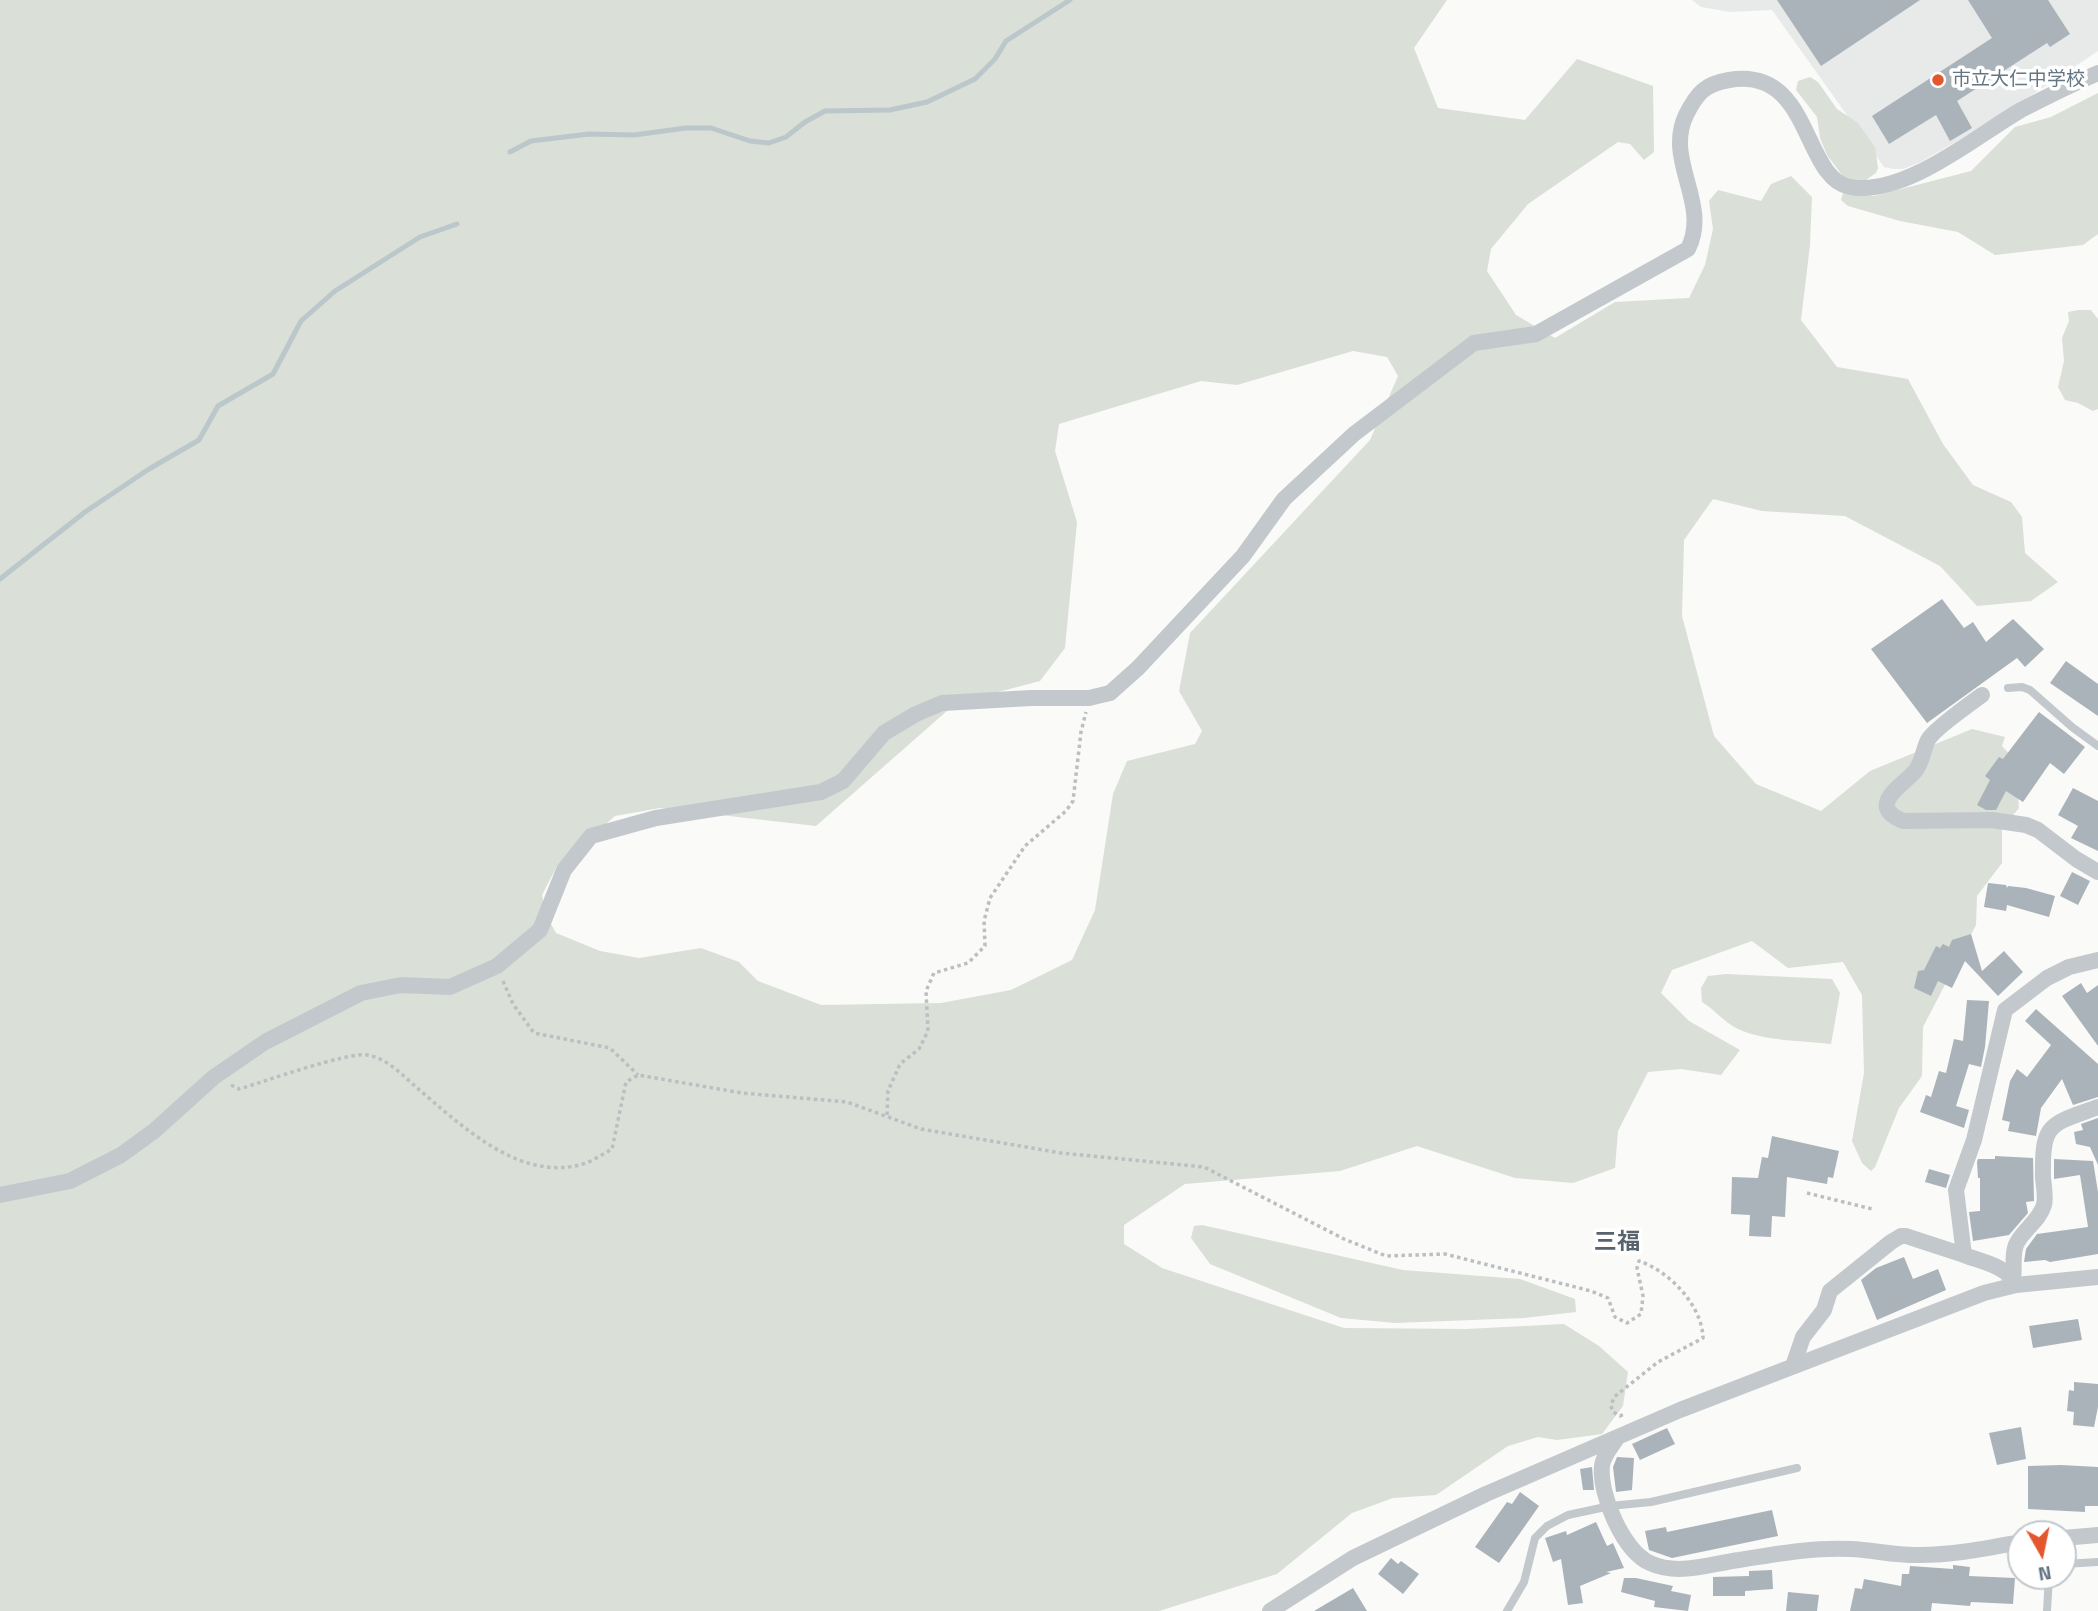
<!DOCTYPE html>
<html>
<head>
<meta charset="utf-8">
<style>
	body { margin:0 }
	#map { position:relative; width:2098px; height:1611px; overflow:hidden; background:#fafaf8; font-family:"Titillium Web",sans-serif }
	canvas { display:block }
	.north { position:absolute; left:2007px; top:1520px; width:70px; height:70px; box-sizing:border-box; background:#fff; border:2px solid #c1c8cd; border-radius:50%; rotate:171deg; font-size:19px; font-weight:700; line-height:28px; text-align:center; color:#657683 }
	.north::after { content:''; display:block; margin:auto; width:24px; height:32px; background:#e4572e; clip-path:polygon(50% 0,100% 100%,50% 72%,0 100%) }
</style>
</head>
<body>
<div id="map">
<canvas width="2098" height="1611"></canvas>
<div class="north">N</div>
</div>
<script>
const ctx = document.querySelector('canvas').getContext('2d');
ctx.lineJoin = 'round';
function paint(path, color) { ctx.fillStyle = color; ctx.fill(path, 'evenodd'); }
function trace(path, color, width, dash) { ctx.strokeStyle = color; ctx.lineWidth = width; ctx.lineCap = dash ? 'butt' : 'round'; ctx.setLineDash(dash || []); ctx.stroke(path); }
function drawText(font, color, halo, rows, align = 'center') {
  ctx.font = font + ' "Titillium Web","Noto Sans JP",sans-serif'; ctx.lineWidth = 7; ctx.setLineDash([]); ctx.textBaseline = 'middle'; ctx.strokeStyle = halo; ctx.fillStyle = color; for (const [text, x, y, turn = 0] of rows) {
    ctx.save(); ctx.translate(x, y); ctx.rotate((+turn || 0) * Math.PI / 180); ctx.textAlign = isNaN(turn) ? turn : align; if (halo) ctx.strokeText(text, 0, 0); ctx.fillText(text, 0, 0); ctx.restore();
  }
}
paint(new Path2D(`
	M1692,0H2098V51L2005,113L1921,162L1903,169H1893L1884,167L1772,10L1730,12L1701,7Z`), '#e8e9e9');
paint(new Path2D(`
	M0,0H1447L1414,48L1438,108L1525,120L1577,59L1653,86L1654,152L1644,160L1630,144L1618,142L1528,204L1491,249L1487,271L1516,315L1555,338L1615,302L1689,298L1705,265L1713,229L1709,201L1718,190L1761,201L1771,184L1791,176L1812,197L1810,245L1801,320L1837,367L1908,379L1943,444L1973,485L2011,502L2022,517L2025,553L2058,582L2031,601L1977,606L1940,566L1845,516L1762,511L1713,499L1684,540L1682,616L1714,736L1756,784L1821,811L1870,771L1972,729L2005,737L2002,746L2015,760L2019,808L2002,828V863L1977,896L1976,925L1923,1027L1922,1076L1899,1108L1875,1167L1871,1171L1862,1163L1852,1141L1864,1073L1862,995L1843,962L1788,968L1752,941L1672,970L1661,993L1689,1021L1740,1050L1721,1075L1681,1069L1648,1072L1618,1131L1615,1168L1573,1183L1515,1178L1417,1146L1340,1171L1185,1184L1124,1225V1244L1162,1268L1344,1328L1466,1329L1564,1324L1599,1346L1628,1372L1623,1406L1602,1434L1557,1440L1538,1437L1508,1446L1436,1495L1393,1498L1352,1513L1277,1574L1159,1611H0ZM1353,351L1387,357L1398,376L1370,440L1190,633L1179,691L1202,731L1195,744L1127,761L1113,794L1095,910L1072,960L1011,990L941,1003L821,1005L758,981L739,962L701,948L639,958L600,951L556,933L546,915L542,895L557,866L615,816L660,808L816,826L956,703L1040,681L1065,648L1077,522L1055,451L1059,424L1201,381L1237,385Z
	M1810,77L1818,82L1837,109L1858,123L1875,147L1878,168L1876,173L1863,182L1845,179L1827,155L1820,138L1817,117L1796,90L1798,81Z
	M2098,93V234L2083,245L1995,255L1958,232L1900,221L1848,206L1841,200L1843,193L1874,196L1971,171L2015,127L2051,117Z
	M2078,310H2091L2098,319V409L2093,411L2078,403L2065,400L2058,387L2064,361L2062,338L2069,321L2068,312Z
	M1726,974L1832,979L1840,993L1831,1044C1804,1041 1763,1041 1738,1029C1724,1022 1715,1010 1702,1002L1701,988L1708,976Z
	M1202,1225L1403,1270L1520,1279L1575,1299L1576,1312L1524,1318L1395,1323L1341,1318L1210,1264L1191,1238L1194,1226Z`), '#dadfd7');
trace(new Path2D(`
	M510,152L531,141L589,134L634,135L686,128H711L750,141L769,143L786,137L805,122L825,111L890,110L927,102L975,79L995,59L1006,41L1070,0
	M0,579L85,512L149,469L199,440L218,406L273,374L301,321L335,291L420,237L457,224`), '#bbc7cb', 5);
paint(new Path2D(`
	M1777,0H1920L1821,66Z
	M1968,0H2048L2070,34L2050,47L2047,43L1957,101L1972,128L1950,141L1936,115L1889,144L1872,116L1992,38Z
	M1942,599L1964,628L1973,622L1986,642L2013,619L2044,649L2025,667L2017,658L1927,723L1871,649Z
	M2066,661L2098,684V716L2050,683Z
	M2039,712L2085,747L2064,774L2050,763L2023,802L2006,791L1996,810H1986L1977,805L1990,780L1985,776L1999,757L2003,759Z
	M2073,788L2098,801V851L2071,838L2078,826L2058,815Z
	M2072,872L2090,881L2078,905L2060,896Z
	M1988,883L2006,885L2007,888L2008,886L2026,888L2055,896L2049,917L2007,905L2006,911L1984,907Z
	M1971,934L1982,971L2004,951L2023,972L1998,996L1965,961L1952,988L1938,981L1931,996L1914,988L1918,971L1924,970L1936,946L1940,948L1943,944L1949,947L1952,940Z
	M2081,983L2087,993L2098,985V1046L2062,996Z
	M1967,1000L1989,1001L1985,1047L1981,1067L1969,1064L1956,1106L1969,1110L1964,1128L1920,1112L1926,1095L1931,1097L1939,1071L1946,1073L1954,1039L1963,1041Z
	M2036,1009L2098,1064V1097L2073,1105L2062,1079L2041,1108L2036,1136L2008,1131L2010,1122L2002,1120L2010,1081L2017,1069L2027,1077L2051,1045L2025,1021Z
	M2098,1118V1165L2090,1147L2076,1144L2074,1132L2083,1130L2081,1124Z
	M1772,1136L1839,1151L1833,1178L1828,1177L1827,1184L1787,1177L1785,1217L1772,1216L1771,1237L1749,1236L1750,1215L1731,1214L1732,1177L1758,1178L1762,1157L1768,1158Z
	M1995,1156L2033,1158L2034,1201L2026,1202L2028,1213L2009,1235L1973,1241L1969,1212L1980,1211V1178H1978L1977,1162L1978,1159H1995Z
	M2054,1159L2093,1161L2098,1192V1254L2050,1262L2045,1260L2024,1262L2026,1249L2037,1234L2088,1227L2080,1175L2054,1179Z
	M1929,1169L1950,1175L1946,1188L1925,1182Z
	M1904,1257L1913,1279L1938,1269L1946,1290L1877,1320L1861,1280L1876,1268Z
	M2078,1319L2082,1340L2033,1348L2029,1326Z
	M2074,1382L2098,1384V1407L2094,1427L2073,1425L2074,1412L2067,1411L2069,1390L2074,1391Z
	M2021,1427L2026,1459L1997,1465L1989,1433Z
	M1667,1428L1675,1444L1640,1460L1632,1444Z
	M1617,1457L1634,1458L1632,1490L1616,1492L1613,1467Z
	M2061,1465L2098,1467V1506H2085V1512L2028,1509V1466Z
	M1592,1467L1594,1490H1583L1580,1469Z
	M1520,1492L1539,1506L1499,1563L1475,1547L1507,1502L1512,1504Z
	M1772,1510L1778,1536L1672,1558L1649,1550L1645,1531L1666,1527L1667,1532Z
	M1596,1522L1607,1546L1613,1543L1624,1568L1606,1572L1611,1573L1580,1586L1583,1603L1568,1605L1561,1559L1553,1562L1545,1538L1566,1531L1567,1535Z
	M1391,1558L1398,1564L1401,1561L1419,1574L1403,1594L1378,1574Z
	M1953,1565L1970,1567L1969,1576L2015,1578L2013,1604L1971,1602L1970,1606L1932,1603L1931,1611H1850L1855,1588L1862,1589L1864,1579L1901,1586L1902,1574H1909L1910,1566L1953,1569Z
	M1772,1570L1773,1589L1745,1591V1596H1713V1577L1749,1576V1571Z
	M1624,1578H1636L1673,1586L1671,1591L1691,1595L1688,1611L1654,1607L1655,1601L1621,1592Z
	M1353,1588L1367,1611H1314Z
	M1788,1592L1819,1595L1817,1611H1786Z`), '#aab3b9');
trace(new Path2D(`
	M503,981L513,1004L534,1033L610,1048L638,1075
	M231,1085L239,1089C264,1082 346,1052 367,1055C387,1058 402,1075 416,1087C460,1124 519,1183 583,1164C593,1161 603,1154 612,1149L626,1082L638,1075L742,1093L847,1102L921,1129L1061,1153L1204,1167L1344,1239L1386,1256L1445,1254L1591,1291L1608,1298L1615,1317L1627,1323L1641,1314L1643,1296L1637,1268L1639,1261C1669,1271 1702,1305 1703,1338L1658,1362L1614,1397L1611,1406L1613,1412L1620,1416L1624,1414
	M887,1115L888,1091L900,1064L919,1049L928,1031L926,991L934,973L968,963L985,946L984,921L990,898L1025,846L1066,811L1073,801L1081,732L1086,712
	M1807,1193L1872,1209`), '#bbbfc2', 3.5, [3.5, 3.5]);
trace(new Path2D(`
	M2008,688L2022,687L2030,690L2072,727L2098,746
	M2063,1564L2098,1562
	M1507,1611L1524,1582L1535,1538L1547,1526L1568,1515L1610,1506L1651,1502L1797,1468
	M2047,1611L2049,1576`), '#c3c8cc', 8);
trace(new Path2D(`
	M1982,695C1971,703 1933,730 1928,740C1923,750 1923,760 1916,770C1904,785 1865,805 1903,821L1992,820L2026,825L2038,830L2076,859L2098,872
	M0,1195L70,1181L121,1155L154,1131L214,1077L265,1042L361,993L401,985L450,987L497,966L540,930L564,870L591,836L656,818L821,792L843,781L884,733L916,714L942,703L1031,698H1089L1110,693L1138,668L1243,556L1284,499L1354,434L1474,343L1536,334L1688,249C1711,203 1664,161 1686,115C1697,93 1705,84 1729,80C1812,66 1802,178 1850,187C1904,197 1976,136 2021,110C2046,97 2072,84 2098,73
	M2013,1279C2015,1267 2011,1251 2018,1241C2025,1229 2040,1219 2044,1205C2046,1197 2044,1187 2043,1178C2042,1122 2049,1125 2098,1107
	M2016,1285C2008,1266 1982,1262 1964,1255L1956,1190L1974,1140L2005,1010L2047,978L2069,967L2098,960
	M1793,1366L1803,1337L1824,1310L1830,1291L1891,1242L1901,1236H1906L1964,1255
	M1617,1438C1612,1446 1603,1456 1602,1466C1599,1494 1623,1551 1650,1563C1678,1576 1710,1564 1739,1560C1776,1554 1814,1547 1851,1549C1874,1550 1897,1556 1920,1555C1954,1555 1988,1548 2021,1542
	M2063,1538L2098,1535
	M1270,1611L1353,1558L1486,1494L1680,1410L1984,1293L2016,1285L2098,1277`), '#c3c8cc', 16);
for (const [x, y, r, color] of [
	[1938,80,7,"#e4572e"]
]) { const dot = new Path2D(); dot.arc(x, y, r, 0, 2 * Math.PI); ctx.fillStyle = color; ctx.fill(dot); trace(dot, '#fff', 2.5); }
drawText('19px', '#657683', '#fff', [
	["市立大仁中学校",1952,80]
], 'left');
drawText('bold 23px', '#57646e', '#fff', [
	["三福",1617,1243]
]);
</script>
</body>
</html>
